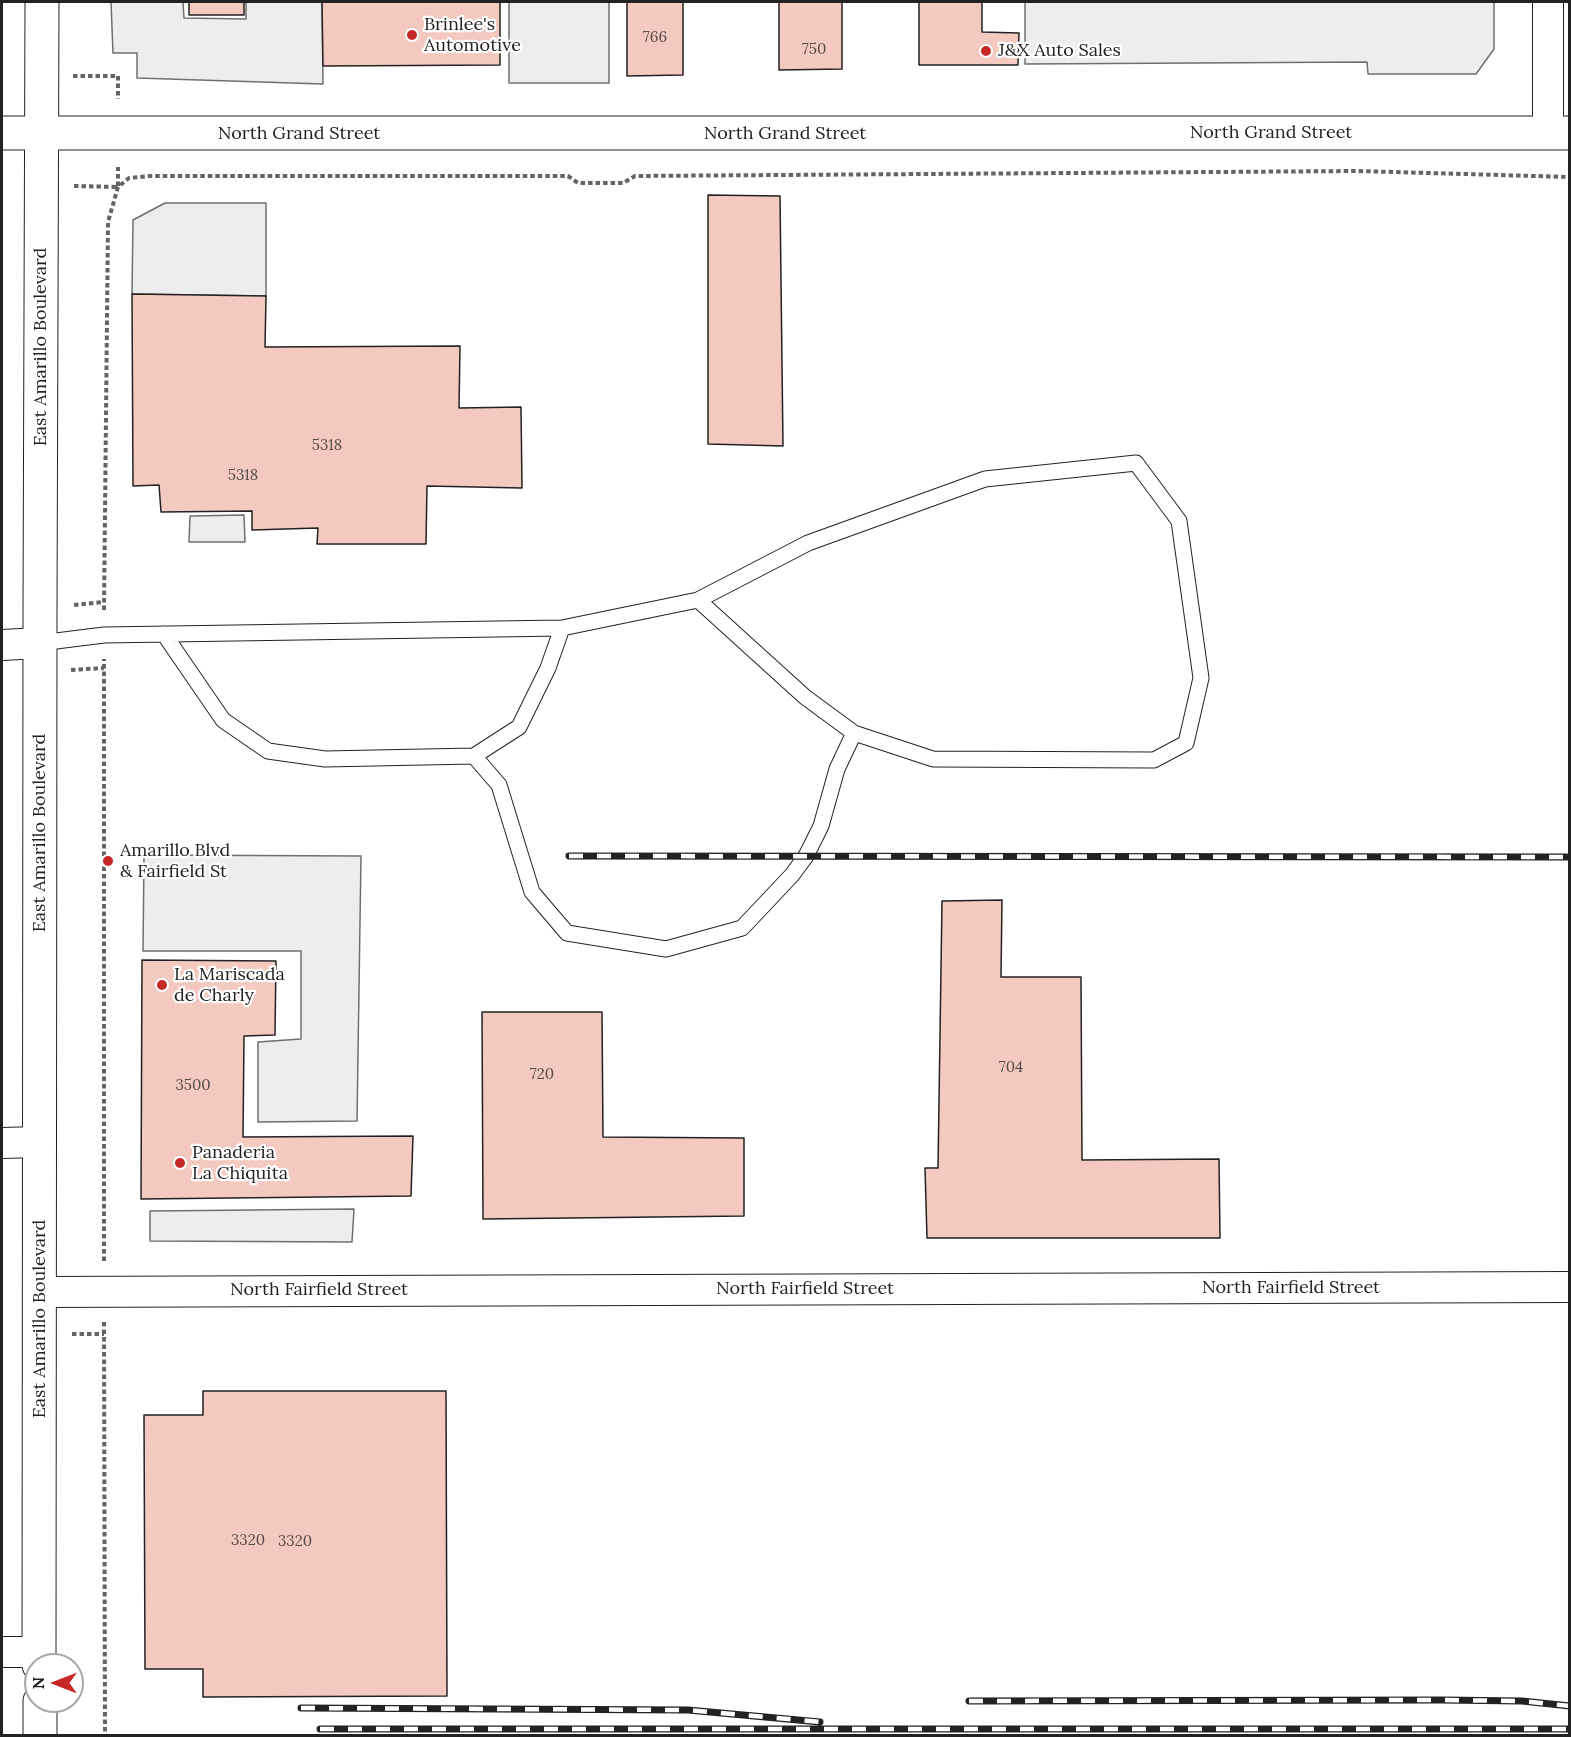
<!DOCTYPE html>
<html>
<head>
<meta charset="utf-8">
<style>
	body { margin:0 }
	#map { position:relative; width:1571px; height:1737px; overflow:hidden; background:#fff; font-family:Lora,serif }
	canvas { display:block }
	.frame { position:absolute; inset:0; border:3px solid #222; pointer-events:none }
	.north { position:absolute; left:24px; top:1653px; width:60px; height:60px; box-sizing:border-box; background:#fff; border:2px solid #a7a7a7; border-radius:50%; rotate:270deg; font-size:16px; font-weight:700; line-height:24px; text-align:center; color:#222 }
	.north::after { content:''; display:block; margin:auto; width:21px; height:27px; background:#c62828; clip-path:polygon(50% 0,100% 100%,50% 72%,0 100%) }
</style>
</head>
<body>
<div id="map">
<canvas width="1571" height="1737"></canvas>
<div class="frame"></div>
<div class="north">N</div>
</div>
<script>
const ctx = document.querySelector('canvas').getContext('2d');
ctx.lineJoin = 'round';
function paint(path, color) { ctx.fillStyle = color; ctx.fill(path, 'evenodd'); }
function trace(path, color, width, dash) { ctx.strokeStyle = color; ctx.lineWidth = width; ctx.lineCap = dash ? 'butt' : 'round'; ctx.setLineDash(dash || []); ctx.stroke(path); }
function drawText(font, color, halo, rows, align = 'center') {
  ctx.font = font + ' Lora,serif'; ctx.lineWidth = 4.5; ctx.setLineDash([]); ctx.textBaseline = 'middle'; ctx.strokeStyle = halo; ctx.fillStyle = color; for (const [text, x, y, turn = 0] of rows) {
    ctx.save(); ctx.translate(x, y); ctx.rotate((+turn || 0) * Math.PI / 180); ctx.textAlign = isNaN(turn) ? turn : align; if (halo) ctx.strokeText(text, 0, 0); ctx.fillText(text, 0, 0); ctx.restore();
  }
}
const parking = new Path2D(`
	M111,2H183L184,18L246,19V2H322L323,84L137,78V53H113Z
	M509,2H609V83H509Z
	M1025,2H1494V49L1476,74H1368L1367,62L1025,64Z
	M165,203H266V296L132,294L133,220Z
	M244,515L245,542H189L190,516Z
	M144,855L361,856L357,1121L258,1122V1042L301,1039V951H143Z
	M354,1209L352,1242L150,1241V1211Z`);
paint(parking, '#ededed');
trace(parking, '#6f6f6f', 1.5);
const building = new Path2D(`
	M189,2H244V15H189Z
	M322,2H500V65L323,66Z
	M627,2H683V75L627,76Z
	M779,2H842V69L779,70Z
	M919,2H982V32L1019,33L1018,65H919Z
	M708,195L780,196L783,446L708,444Z
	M132,294L266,296L265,347L460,346L459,408L521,407L522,488L427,486L426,544H317L318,528L252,530V511L161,512L159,485L133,486Z
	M1002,900L1001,977H1081L1082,1160L1219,1159L1220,1238H927L925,1168H938L942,901Z
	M142,960L276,961L275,1035L244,1036L243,1137L413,1136L411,1196L141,1199Z
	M482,1012H602L603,1137L744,1138V1216L483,1219Z
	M203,1391H446L447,1696L203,1697V1669H145L144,1415H203Z`);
paint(building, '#f3c9c0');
trace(building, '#222', 1.5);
const service = new Path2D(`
	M164,634L223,720L268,751L325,759L474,756L519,727L548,668L562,628
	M40,643L104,635L562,628L698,600L808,543L985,479L1136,463L1179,521L1201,678L1186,743L1154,760L933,759L854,733L805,697L698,600
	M474,756L499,785L532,892L567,933L666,949L742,928L792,875L806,856L821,826L837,769L854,733`);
const minor = new Path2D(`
	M1548,2V133
	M2,645L40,643
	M2,1143L40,1142
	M41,1292L1570,1287
	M2,1652H39`);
const secondary = new Path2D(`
	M2,133H1570`);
const trunk = new Path2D(`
	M39,1665L40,609L42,2
	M40,1701V1736`);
trace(service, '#222', 17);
trace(minor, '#222', 32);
trace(secondary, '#222', 35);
trace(trunk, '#222', 35);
trace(new Path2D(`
	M73,76H118V99
	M74,186L118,187V167
	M74,605L104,602
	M104,610L108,222L118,187L129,178L150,176H568L578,183H623L635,176L1358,171L1570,177
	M71,670L104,668
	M104,1261V659
	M104,1322L105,1736
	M72,1334H104`), '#646464', 4, [4.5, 3]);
trace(service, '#fff', 15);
trace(minor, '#fff', 30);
trace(secondary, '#fff', 33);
trace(trunk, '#fff', 33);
const rail = new Path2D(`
	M569,856L1570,857
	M969,1701L1442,1700L1522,1701L1570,1706
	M301,1708L688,1710L820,1722
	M320,1729H1570`);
trace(rail, '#222', 7);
trace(rail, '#fff', 4.5, [14]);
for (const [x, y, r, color] of [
	[412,35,6,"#c62828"],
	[986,51,6,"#c62828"],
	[108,861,6,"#c62828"],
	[162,985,6,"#c62828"],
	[180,1163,6,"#c62828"]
]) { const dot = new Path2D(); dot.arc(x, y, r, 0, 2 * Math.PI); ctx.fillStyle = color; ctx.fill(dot); trace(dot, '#fff', 2); }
drawText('15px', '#564c4a', null, [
	["766",655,38],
	["750",814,50],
	["5318",327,446],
	["5318",243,476],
	["704",1011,1068],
	["720",542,1075],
	["3500",193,1086],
	["3320",248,1541],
	["3320",295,1542]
]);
drawText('18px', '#222', '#fff', [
	["Brinlee's",424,25],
	["Automotive",424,46],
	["J&X Auto Sales",998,51],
	["Amarillo Blvd",120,851],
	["& Fairfield St",120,872],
	["La Mariscada",174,975],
	["de Charly",174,996],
	["Panaderia",192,1153],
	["La Chiquita",192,1174]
], 'left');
drawText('18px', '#222', '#fff', [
	["North Grand Street",1271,133],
	["North Grand Street",299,134],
	["North Grand Street",785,134],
	["East Amarillo Boulevard",41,347,-90],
	["East Amarillo Boulevard",40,833,-90],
	["North Fairfield Street",1291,1288],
	["North Fairfield Street",805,1289],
	["North Fairfield Street",319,1290],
	["East Amarillo Boulevard",40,1319,-90]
]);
</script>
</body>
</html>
